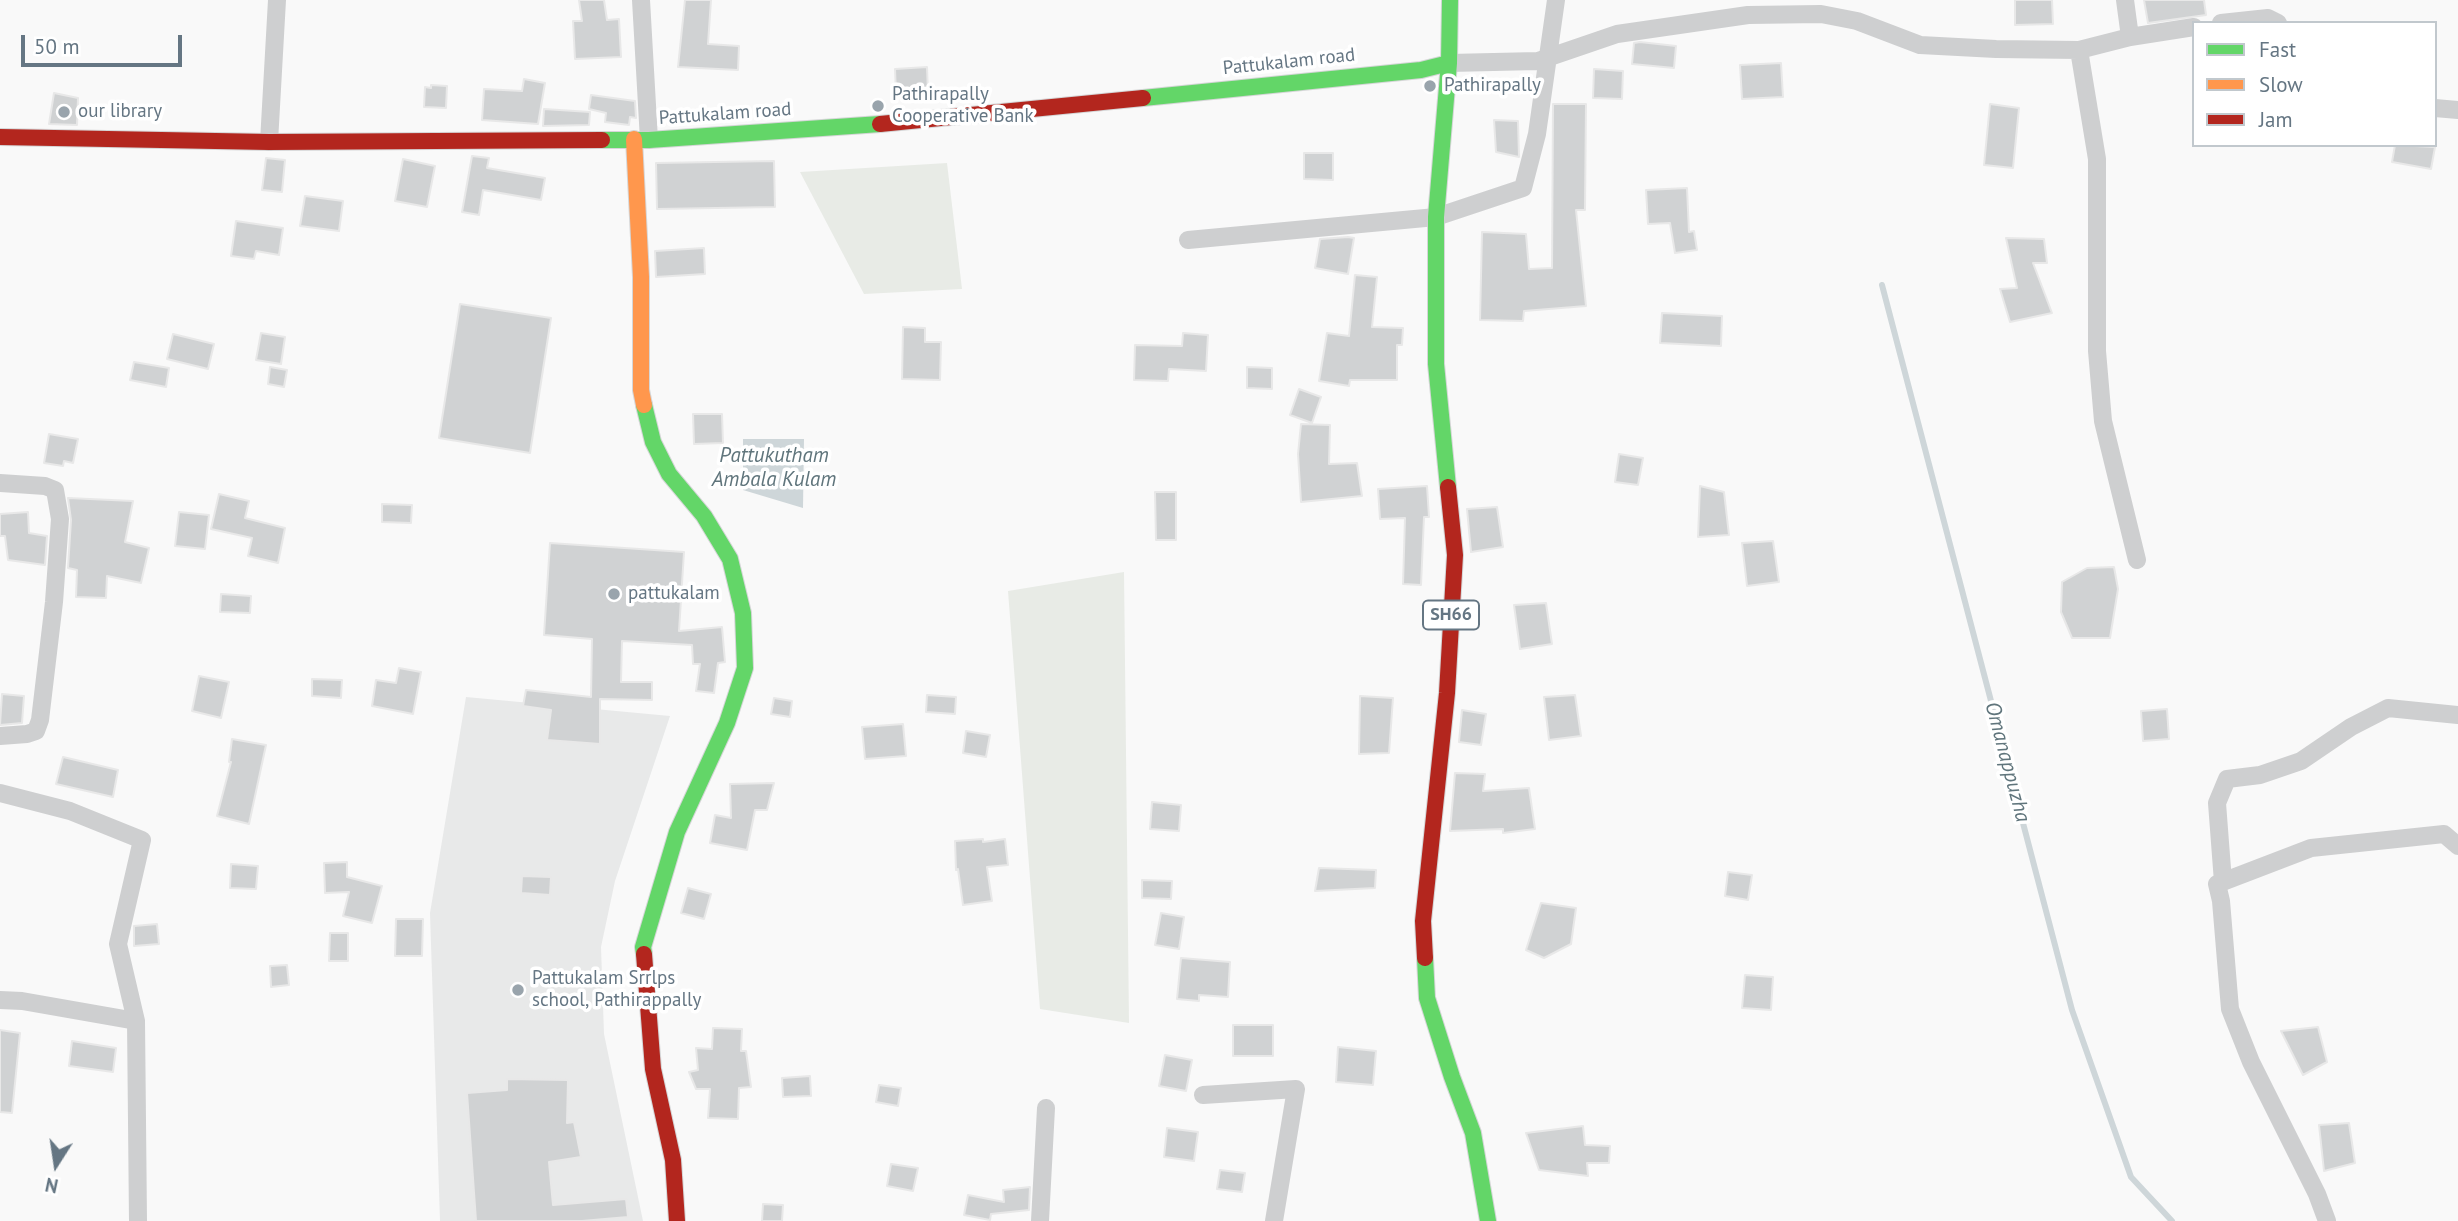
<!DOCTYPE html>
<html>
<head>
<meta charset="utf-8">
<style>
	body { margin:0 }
	#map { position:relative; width:2458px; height:1221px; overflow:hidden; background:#f9f9f9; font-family:"PT Sans",sans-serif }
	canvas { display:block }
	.legend { position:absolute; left:2192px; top:21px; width:245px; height:126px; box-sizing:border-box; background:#fff; border:2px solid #c1c8cd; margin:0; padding:9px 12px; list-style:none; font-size:21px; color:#657683 }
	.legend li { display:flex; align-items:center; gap:14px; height:35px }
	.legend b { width:35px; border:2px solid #c1c8cd }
	.north { position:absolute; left:21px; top:1130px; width:70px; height:70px; -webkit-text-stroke:5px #fff; paint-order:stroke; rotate:192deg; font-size:19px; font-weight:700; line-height:28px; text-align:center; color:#657683 }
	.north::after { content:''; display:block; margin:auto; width:24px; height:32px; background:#657683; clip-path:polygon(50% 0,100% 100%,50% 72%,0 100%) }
	.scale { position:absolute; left:21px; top:35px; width:161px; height:32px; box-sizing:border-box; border:4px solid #657683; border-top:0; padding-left:9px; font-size:21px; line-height:24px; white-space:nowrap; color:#657683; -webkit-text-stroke:5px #fff; paint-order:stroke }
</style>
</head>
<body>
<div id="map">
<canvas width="2458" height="1221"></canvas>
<ul class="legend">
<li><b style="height:9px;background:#63d668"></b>Fast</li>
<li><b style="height:9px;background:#ff974d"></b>Slow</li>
<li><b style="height:9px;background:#b3261e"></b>Jam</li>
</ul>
<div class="north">N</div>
<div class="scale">50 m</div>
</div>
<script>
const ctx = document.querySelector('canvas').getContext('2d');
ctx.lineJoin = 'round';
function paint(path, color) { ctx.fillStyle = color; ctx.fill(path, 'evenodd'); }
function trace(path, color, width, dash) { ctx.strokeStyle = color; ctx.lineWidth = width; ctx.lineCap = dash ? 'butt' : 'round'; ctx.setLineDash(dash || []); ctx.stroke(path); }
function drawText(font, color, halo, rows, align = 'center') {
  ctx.font = font + ' "PT Sans",sans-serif'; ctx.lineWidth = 7; ctx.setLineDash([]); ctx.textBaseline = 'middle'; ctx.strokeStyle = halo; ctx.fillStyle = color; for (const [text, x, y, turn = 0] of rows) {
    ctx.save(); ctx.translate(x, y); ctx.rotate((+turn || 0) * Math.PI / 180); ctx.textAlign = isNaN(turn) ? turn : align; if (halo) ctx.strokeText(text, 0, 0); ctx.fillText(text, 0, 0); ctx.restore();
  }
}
paint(new Path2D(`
	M466,697L670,716L615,881L601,947L604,1034L643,1221H440L430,913Z`), '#e8e9e9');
paint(new Path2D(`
	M947,163L962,289L864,294L800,172Z
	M1124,572L1129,1023L1040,1009L1008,591Z`), '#e8ebe6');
paint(new Path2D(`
	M743,439H804L803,508L743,490Z`), '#ced6d9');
trace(new Path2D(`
	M1882,285L2072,1010L2131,1177L2172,1221`), '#ced6d9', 6);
const building = new Path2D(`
	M579,0H604L607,20L619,19L621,57L575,59L573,21H582Z
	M685,0H711L708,44L739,46L738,70L678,67Z
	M2015,0H2052L2053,24L2015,25Z
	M2144,0H2204L2206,15L2148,23Z
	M1640,42L1676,46L1674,68L1632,64L1634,43Z
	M1781,63L1783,97L1742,99L1740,65Z
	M927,67L928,93L896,94L895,69Z
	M1594,69L1623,71L1622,99L1593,98Z
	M524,79L545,83L538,124L482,120L484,89L522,91Z
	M431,85L447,86L446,108L424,107L425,87L431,88Z
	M54,93L78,98L77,125L49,124Z
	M591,95L635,101L636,118L630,117L629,125L605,122L606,113L589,109Z
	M1553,104H1586L1585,210H1576L1586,306L1524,311L1523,321L1480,320L1482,232L1526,234L1529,269L1552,268Z
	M1990,104L2019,108L2013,168L1984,165Z
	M544,109L590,112L589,125L543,126Z
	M1494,120L1518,121L1519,157L1496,152Z
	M2395,145L2435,147L2431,169L2392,162Z
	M1304,153H1333V180L1304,179Z
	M472,156L489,158L487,168L545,178L541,200L483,190L479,215L462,212Z
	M266,158L285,160L282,192L262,190Z
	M403,159L435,166L427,207L395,201Z
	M774,161L775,207L657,209L656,163Z
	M1687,188L1689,232L1694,231L1697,250L1675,253L1670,223L1648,224L1646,190Z
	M305,196L343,201L339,231L300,226Z
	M236,221L283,228L279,255L256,251L254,259L231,256Z
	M1348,237L1354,238L1348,274L1315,268L1320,239Z
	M2006,238L2044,239L2047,263H2033L2052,313L2010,322L2000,289L2017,288Z
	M704,248L705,274L656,277L655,251Z
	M1355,275L1377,277L1372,327L1403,328L1402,345H1397V380H1350L1349,386L1319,381L1327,333L1349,336Z
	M460,304L551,318L530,453L439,438Z
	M1662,313L1722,316L1721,346L1660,343Z
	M903,327L925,328V342H941L940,380L902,379Z
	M261,333L285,337L281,364L256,360Z
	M1183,333L1208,335L1206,371L1169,369L1168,381L1134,380L1135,345L1182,346Z
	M173,334L214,344L208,369L167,359Z
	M134,362L169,368L166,387L130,380Z
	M270,367L287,370L284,387L268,384Z
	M1247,367L1272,368V389L1247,388Z
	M1299,389L1321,397L1312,423L1290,415Z
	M693,414H722L723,443L694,444Z
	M1301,424L1330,425L1329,464L1357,463L1362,496L1301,502L1298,454Z
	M49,434L78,439L73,463L64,461L63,466L44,463Z
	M1619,454L1643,458L1638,485L1615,482Z
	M1427,486L1429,517H1424L1421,585L1403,584L1405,518L1380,519L1378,489Z
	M1700,486L1724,492L1729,535L1698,537Z
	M1155,492H1176V540H1156Z
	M219,494L249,501L245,518L285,528L278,563L248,556L252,538L211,529Z
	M68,498L133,501L125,542L149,548L141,583L107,576L106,598L76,597L77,570L68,568L71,520Z
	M382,504L412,505L411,523L382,522Z
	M1497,507L1503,547L1471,552L1467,509Z
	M28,512L29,533L47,536L45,565L8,560L5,536H0V514Z
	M179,512L209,515L205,549L175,546Z
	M1773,541L1779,582L1747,586L1742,543Z
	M550,543L684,552L679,631L722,627L725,662L718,663L714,693L696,691L700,664H693L692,645L622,641L621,682H652V700L600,699V744L547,740L551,710L523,706L526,690L591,697L592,639L544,635Z
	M2114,567L2118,589L2110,638H2072L2061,612L2062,582L2087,568Z
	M221,594L251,596L250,613L220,612Z
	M1546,603L1552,644L1520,649L1514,605Z
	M399,668L421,672L413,714L372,706L376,680L396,683Z
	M199,676L229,682L221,718L192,711Z
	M312,679L342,680L341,698L312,696Z
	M2,694L24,696L22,723L0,725Z
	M927,695L956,697L955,714L926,712Z
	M1575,695L1581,736L1549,740L1544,697Z
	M1360,696L1393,698L1389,753L1359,754Z
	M774,698L792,701L790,717L771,714Z
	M2167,709L2169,739L2143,741L2141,711Z
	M1462,710L1486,714L1481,745L1459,742Z
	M903,724L906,756L865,759L862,727Z
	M966,731L990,735L986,757L963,753Z
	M232,739L266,745L249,824L217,816L231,762H229Z
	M63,757L118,770L113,797L56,784Z
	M1455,773L1485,774L1483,791L1529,788L1535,829L1503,833V829L1450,831Z
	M774,783L767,810H755L747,850L710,843L715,815L731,818L730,784Z
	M1152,802L1181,805L1179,831L1150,829Z
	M983,839V842L1005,839L1008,865L987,867L992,901L963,905L958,869L956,870L955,841Z
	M347,862V877L382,886L372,923L343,916L349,892L325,893L324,863Z
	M231,864L258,866L256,889L230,888Z
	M1319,868L1376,870L1375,888L1315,891Z
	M1728,872L1752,875L1748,900L1725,896Z
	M522,876L551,877L550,895L521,893Z
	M1142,880L1172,881L1171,899L1142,898Z
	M688,888L711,894L704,919L681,913Z
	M1541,903L1576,908L1571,944L1544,958L1526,950Z
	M1161,913L1184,917L1179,949L1155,945Z
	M396,919H423L422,956H395Z
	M157,924L159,944L134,946V926Z
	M330,933H348V961H329Z
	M1181,958L1230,962L1228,997L1199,995V1001L1177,999Z
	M287,965L289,985L271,987L270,966Z
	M1745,975L1773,977L1771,1010L1742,1008Z
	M1233,1025H1273V1056H1233Z
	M2318,1027L2327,1062L2303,1075L2281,1031Z
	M713,1028L742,1029L741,1051H746L751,1087L739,1088L738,1119L708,1118L710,1089H696L689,1072L698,1070L696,1048L712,1049Z
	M0,1030L20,1033L12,1113L0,1112Z
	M72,1041L116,1048L113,1072L69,1066Z
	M1338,1047L1376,1051L1373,1085L1336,1082Z
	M1165,1055L1192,1060L1186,1091L1159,1086Z
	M810,1076L811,1096L783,1097L782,1078Z
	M507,1079L568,1080L567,1123L574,1122L581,1157L549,1162L553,1205L626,1199L628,1217L582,1221H476L467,1093L507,1090Z
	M879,1085L901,1088L898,1106L876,1102Z
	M2349,1123L2355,1163L2324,1171L2319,1125Z
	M1583,1126L1585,1145L1610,1146L1609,1163H1587L1588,1176L1539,1170L1526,1133Z
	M1167,1128L1198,1132L1194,1161L1164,1157Z
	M891,1164L918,1168L913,1191L887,1186Z
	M1220,1170L1245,1173L1242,1192L1217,1189Z
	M1030,1187L1029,1210L991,1214L990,1220L964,1215L968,1195L1004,1202L1003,1190Z
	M763,1204L783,1205L782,1221H762Z`);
paint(building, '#d0d2d3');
trace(building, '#e8e8e8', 2);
const fast = new Path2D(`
	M1143,98L1421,70L1449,63
	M602,140H649L880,124
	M1448,487L1436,364V217L1449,63L1450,0
	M644,954L643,947L677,832L727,723L745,668L743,613L730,559L704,516L669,474L653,442L644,405
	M1425,958L1427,998L1452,1077L1473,1133L1488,1221`);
const slow = new Path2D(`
	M634,139L641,277V390L644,405`);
const jam = new Path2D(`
	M880,124L1143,98
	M0,137L269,142L602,140
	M644,954L653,1069L673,1160L677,1221
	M1425,958L1423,921L1447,693L1455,555L1448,487`);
trace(fast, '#d5d6d7', 18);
trace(slow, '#d5d6d7', 18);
trace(jam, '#d5d6d7', 18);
trace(new Path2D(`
	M641,0L649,140
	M2125,0L2130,37
	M2221,23L2268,18L2278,23
	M2079,50L2097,159V351L2103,421L2137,560
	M1449,63L1538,61L1617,34L1748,15L1821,14L1857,21L1920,45L1996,49L2079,50L2130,37L2194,27
	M2435,108L2458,110
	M269,142L277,0
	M1188,240L1436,217L1523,188L1537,134L1556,0
	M0,483L45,486L55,490L60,519L54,602L40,720L36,731L27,734L0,736
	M0,793L70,811L142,840L118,944L136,1021L22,1001L0,1000
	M2223,882L2217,803L2227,779L2260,775L2301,761L2351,727L2388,708L2458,715
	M136,1021L138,1221
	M1203,1095L1296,1089L1274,1221
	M1040,1221L1046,1108
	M2327,1221L2317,1194L2251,1062L2230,1009L2221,901L2217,884L2311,848L2444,834L2458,846`), '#cecfd0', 18);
trace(fast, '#63d668', 16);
trace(slow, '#ff974d', 16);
trace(jam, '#b3261e', 16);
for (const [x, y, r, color] of [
	[1430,86,7,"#99a4ac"],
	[878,106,7,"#99a4ac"],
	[64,112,7,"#99a4ac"],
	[614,594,7,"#99a4ac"],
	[518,990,7,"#99a4ac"]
]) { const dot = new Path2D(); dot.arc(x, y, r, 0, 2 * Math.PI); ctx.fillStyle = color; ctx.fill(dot); trace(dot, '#fff', 2.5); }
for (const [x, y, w] of [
	[1451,615,56]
]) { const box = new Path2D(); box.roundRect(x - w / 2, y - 14.5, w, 29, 5); ctx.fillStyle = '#fff'; ctx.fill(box); trace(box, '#657683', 2); }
drawText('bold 18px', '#657683', null, [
	["SH66",1451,615]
]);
drawText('19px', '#657683', '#fff', [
	["Pattukalam road",1289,62,-6],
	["Pattukalam road",725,114,-4]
]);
drawText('19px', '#657683', '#fff', [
	["Pathirapally",1444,86],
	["Pathirapally",892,95],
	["Cooperative Bank",892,117],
	["our library",78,112],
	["pattukalam",628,594],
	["Pattukalam Srrlps",532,979],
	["school, Pathirappally",532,1001]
], 'left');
drawText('italic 21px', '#60757c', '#fff', [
	["Pattukutham",774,456],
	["Ambala Kulam",774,480],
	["Omanappuzha",2007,762,75]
]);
</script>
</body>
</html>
